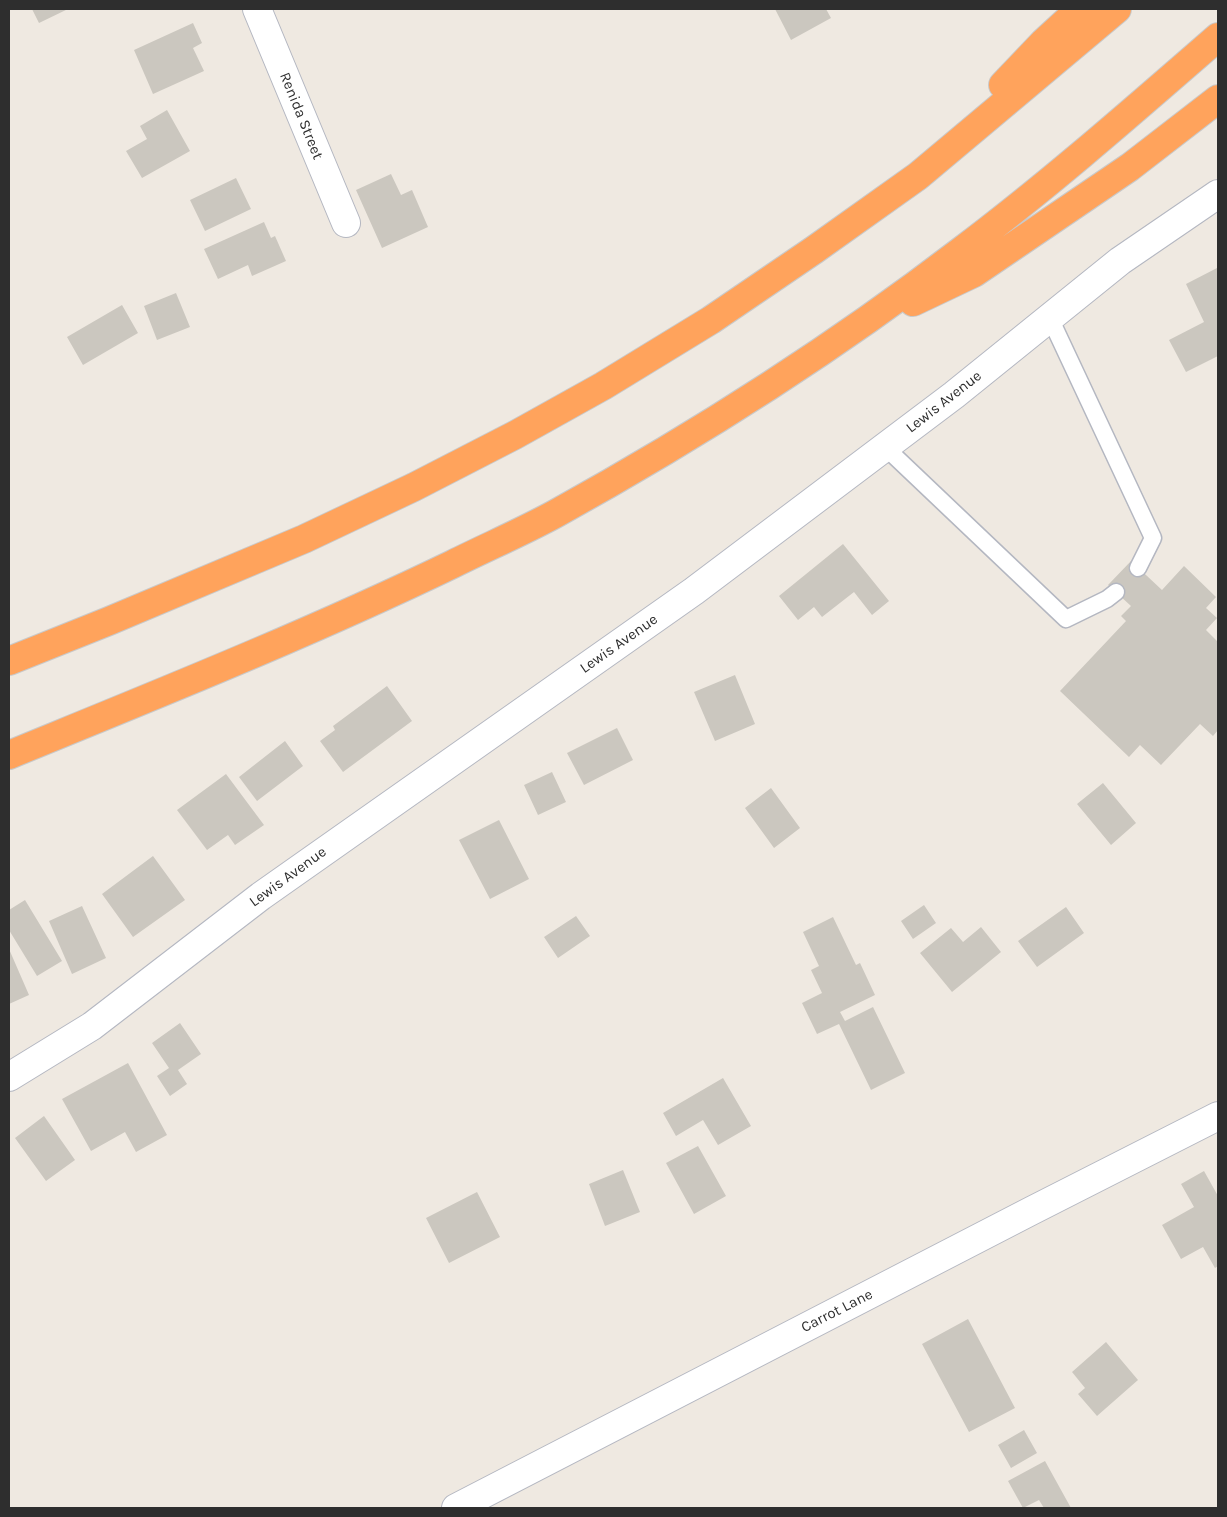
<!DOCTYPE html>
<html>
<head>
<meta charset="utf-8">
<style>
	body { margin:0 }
	#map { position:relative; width:1227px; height:1517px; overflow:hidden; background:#efe9e1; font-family:Karla,sans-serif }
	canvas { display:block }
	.frame { position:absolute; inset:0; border:10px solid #2e2e2e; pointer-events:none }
</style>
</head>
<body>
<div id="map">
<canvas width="1227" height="1517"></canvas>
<div class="frame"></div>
</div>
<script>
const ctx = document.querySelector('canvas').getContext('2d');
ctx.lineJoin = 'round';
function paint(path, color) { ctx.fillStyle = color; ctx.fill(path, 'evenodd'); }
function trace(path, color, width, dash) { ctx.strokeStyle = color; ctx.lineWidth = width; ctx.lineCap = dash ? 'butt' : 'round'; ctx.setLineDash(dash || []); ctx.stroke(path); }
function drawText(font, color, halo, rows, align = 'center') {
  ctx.font = font + ' Karla,sans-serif'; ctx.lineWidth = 4.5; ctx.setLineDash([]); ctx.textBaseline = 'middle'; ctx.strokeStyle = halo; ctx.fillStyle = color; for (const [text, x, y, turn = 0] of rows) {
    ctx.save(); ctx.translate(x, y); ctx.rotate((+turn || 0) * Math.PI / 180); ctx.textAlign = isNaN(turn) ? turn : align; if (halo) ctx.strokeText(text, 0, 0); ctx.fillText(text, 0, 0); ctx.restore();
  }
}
paint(new Path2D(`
	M32,9H68L39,23Z
	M775,9H826L831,18L791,40Z
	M193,23L202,43L193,48L204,71L153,94L134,50Z
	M167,110L190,151L142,178L126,151L147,139L140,126Z
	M391,174L401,195L412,190L428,227L382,248L356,190Z
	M236,178L251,209L205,231L190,200Z
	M264,222L271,238L275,236L286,261L252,276L248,265L218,279L204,249Z
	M1217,268L1218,272V356L1186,372L1169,340L1204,322L1186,284Z
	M176,293L190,327L157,340L144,306Z
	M122,305L138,333L83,365L67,337Z
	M843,544L889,601L872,615L854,592L822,617L814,607L798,620L779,596Z
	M1131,561L1162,590L1184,566L1216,597L1206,608L1217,618L1206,630L1218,642V730L1213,736L1200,724L1161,765L1140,745L1129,757L1060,691L1126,621L1121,616L1131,606L1108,585Z
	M735,675L755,724L715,741L694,692Z
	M387,686L412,721L343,772L320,741L335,730L333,726Z
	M617,728L633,760L584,785L567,753Z
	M285,741L303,766L257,801L239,777Z
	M552,772L566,802L538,815L524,785Z
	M226,774L264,825L235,845L228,835L207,850L177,810Z
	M1103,783L1136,823L1111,845L1077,804Z
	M771,788L800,828L774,848L745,808Z
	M499,820L529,879L490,899L459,840Z
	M153,856L185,900L133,937L102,894Z
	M25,900L62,961L37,976L9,930V910Z
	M924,905L936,923L913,939L901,921Z
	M82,906L106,958L72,974L49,921Z
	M1066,907L1084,933L1037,967L1018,941Z
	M576,916L590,936L558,958L544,937Z
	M833,917L856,965L860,963L875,995L840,1012L845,1021L873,1007L905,1073L871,1090L839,1024L817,1034L802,1003L822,993L811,970L819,966L803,932Z
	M981,927L1001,952L952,992L920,953L951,928L963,942Z
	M9,949L29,995L9,1004Z
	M180,1023L201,1054L178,1070L187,1084L170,1096L157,1076L169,1068L152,1043Z
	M128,1063L167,1135L136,1152L125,1132L91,1151L62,1099Z
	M723,1078L751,1126L718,1145L703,1120L676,1136L663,1113Z
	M44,1116L75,1160L46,1181L15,1138Z
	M698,1146L726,1196L694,1214L666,1163Z
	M623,1170L640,1212L605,1226L589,1184Z
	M1204,1171L1218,1196V1266L1215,1268L1203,1247L1181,1259L1162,1225L1194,1207L1181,1184Z
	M477,1192L500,1237L449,1263L426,1218Z
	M968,1319L1015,1408L969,1432L922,1344Z
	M1106,1342L1138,1380L1097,1416L1078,1394L1085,1388L1072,1372Z
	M1024,1430L1037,1453L1011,1468L998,1445Z
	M1045,1461L1071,1508H1044L1039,1500L1023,1508L1008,1481Z`), '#cbc7bf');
const service = new Path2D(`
	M1050,318L1153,538L1138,568
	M885,447L1066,619L1107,599L1116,592`);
const minor = new Path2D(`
	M257,9L346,223
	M9,1077L92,1026L261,896L694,591L954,395L1120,261L1218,194
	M456,1508L1031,1211L1218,1116`);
const motorway = new Path2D(`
	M1003,85L1044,42L1080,9
	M913,302L974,273L1130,167L1218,99
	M9,661L109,621L304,539L414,487L515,435L603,386L711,320L814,250L918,176L1117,9
	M9,755C158,694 308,634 453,564C487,547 522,532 555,514C696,436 833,349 961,251C1050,184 1134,110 1218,37`);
trace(service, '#b4b7c1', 19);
trace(minor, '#b4b7c1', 30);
trace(motorway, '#c9c9c9', 30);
trace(service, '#fff', 16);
trace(minor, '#fff', 28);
trace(motorway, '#ffa35c', 28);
drawText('15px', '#2e2e2e', '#fff', [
	["Renida Street",301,116,68],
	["Lewis Avenue",944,402,-38],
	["Lewis Avenue",619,644,-35],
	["Lewis Avenue",288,877,-36],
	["Carrot Lane",837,1311,-27]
]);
</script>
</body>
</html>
